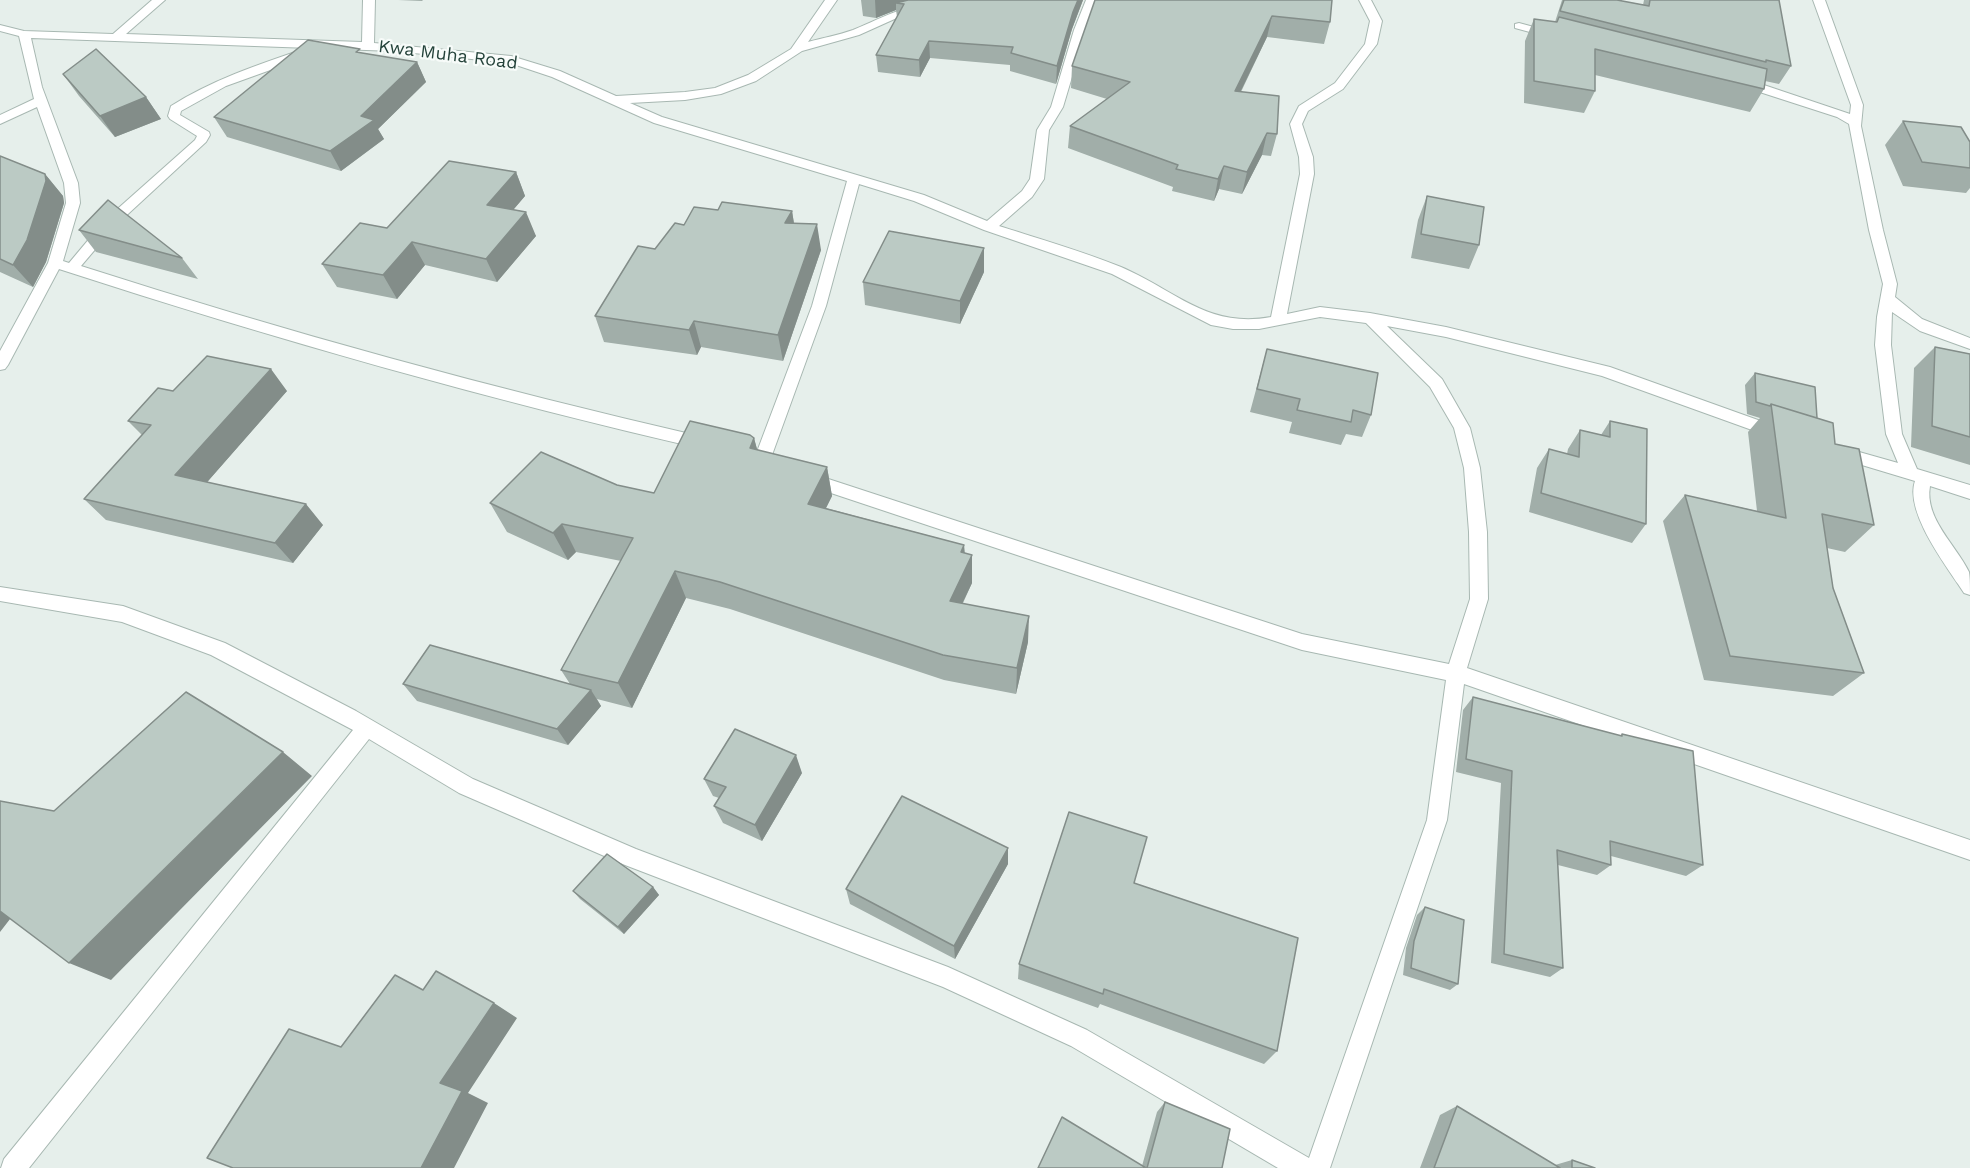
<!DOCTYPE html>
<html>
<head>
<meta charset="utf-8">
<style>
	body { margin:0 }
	canvas { display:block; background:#e6efeb }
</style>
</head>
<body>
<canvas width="1970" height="1168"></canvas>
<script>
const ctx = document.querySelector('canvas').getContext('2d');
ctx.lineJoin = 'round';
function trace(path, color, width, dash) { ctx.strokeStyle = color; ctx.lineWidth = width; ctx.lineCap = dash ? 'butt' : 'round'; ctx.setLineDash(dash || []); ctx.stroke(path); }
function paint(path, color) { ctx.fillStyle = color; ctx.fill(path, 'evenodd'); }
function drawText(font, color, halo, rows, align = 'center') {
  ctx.font = font + ' "Work Sans",sans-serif'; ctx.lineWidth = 4.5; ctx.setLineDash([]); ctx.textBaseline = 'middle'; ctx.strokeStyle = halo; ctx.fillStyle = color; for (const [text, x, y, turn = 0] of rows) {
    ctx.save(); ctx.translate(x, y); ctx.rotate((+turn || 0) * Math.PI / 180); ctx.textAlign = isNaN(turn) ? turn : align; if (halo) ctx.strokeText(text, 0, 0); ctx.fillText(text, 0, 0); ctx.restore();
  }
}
const minor = new Path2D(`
	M152,0H165L126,34L362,42L363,0H375L374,43L511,56L560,71L616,96L685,92L715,88L748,75L791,49L825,0H837L808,42C822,38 839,35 853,30C884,17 915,0 950,0L931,9L899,17L859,35L802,51L756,81L721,94L685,100L630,103L662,117L924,195L987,221L1022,191L1030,179L1037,130L1051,107L1074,30L1086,0H1098L1086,30L1063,107L1049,130L1044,179L1032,197L999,226C1040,239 1082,251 1121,267C1175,290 1208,329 1271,317L1300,174L1299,157L1290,124L1299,106L1335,83L1365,44L1370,21L1359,0H1371L1382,21L1377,44L1343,89L1308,111L1302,124L1313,157L1314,174L1287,314L1320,307L1370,313L1446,327L1610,367L1783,429L1785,433L1783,437L1777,439L1602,376L1446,337L1387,326L1442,379L1470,428L1480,468L1487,532L1488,599L1467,668L1970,840V860L1464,684L1447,820L1330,1168H1278L1071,1046L943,987L625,865L459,793L369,739L29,1168H1L4,1159L353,730L211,655L122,622L0,601V587L123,606L225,643L356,711L473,779L636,849L948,967L1087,1030L1309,1158L1427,820L1446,680L1302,650L801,483L799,478L801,473L807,472L1302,634L1449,664L1470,599L1469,532L1464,468L1454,428L1430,387L1366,323L1320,317L1259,329H1233L1211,325L1112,274L984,230L914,201L859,184L826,306L772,455L786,468L784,472C773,476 760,467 755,457L812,306L847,181L654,123L552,77L510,63L394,51L31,38L42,87L78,183L80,203L63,261L69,263L105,220L195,140L197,136L170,119L168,116L171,106C212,80 257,65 304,49H312V55L226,86L181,111L180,115L209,132L210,135L206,142L115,226L81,266C286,332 494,389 703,437L709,439L711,443L709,447L703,449C486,399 271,338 59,269L8,365L5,369L0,370V351L48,263L66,203L64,183L37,107L0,124V115L34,99L19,36L0,31V25L24,31L113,34Z
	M1813,0H1825L1863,105L1861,126L1883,230L1897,284L1895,297L1922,319L1970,338V349L1920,331L1892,312L1891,345L1902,434L1917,469L1970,485V499L1930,486C1924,518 1956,545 1969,572C1970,578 1970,588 1970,595L1964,593L1958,584C1942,560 1905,510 1915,481L1832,456L1830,452L1832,448L1838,446L1898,463L1886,434L1875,345L1877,317L1883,284L1869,230L1849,124L1837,117L1738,85L1736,82L1738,79H1746L1850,114L1851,105Z
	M1519,23L1556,33L1558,35L1552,38L1515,28V24Z`);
trace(minor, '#a8b8b2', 2);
paint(minor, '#fff');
paint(new Path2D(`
	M398,0H423L422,1Z
	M861,0H1083L1072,29L1056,84L1010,71V65L930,58L920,77L878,72L876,55L897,17L896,10L876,18L863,16Z
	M1332,0L1330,22L1324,44L1267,37L1241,92L1277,134L1271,156L1262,155L1242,194L1219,189L1214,201L1172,191L1173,187L1068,148L1070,126L1107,99L1071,88L1072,66Z
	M1562,0H1617L1643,5L1644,0H1779L1791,66L1779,84L1765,81L1764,89L1750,112L1595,75V91L1584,113L1524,103L1525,41L1534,19L1555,22Z
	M362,53L417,62L426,82L378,129L384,139L341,171L227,137L214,117Z
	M63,74L146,97L161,119L115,137L79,96Z
	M1903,121L1970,142V188L1966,193L1903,186L1885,145Z
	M0,156L45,174L63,196L64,203L46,262L33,287L0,272Z
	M516,172L525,196L513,210L536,236L497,282L425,265L397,299L337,287L322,264L387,228Z
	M1427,196L1479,245L1469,269L1411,258L1418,220Z
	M718,210L792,211L794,223L821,250L783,361L701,347L697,355L604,342L595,316L655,249L684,225Z
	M79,230L182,258L198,279L96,252Z
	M984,272L960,324L865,305L863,282Z
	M1935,347L1970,354V465L1911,447L1914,368Z
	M1267,349L1371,415L1362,437L1346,434L1341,445L1289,433L1292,422L1250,412Z
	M1755,373L1817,418L1835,444L1874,525L1845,552L1827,548L1833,588L1864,673L1833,696L1704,680L1663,521L1685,495L1757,511L1748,432L1760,418L1747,414L1745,385Z
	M173,391H287L207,482L323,525L293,563L106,520L84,499L142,435L128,421Z
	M1610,421L1646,524L1632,543L1529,512L1537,468L1549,449L1567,454L1568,449L1580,430L1601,435Z
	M754,438L757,450L827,467L832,496L826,508L964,545L965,553L972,583L963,603L1028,642L1016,694L944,680L730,609L686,598L632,708L597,699L601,706L568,745L417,701L403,684H570L561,670L621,561L576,552L568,560L507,532L490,503L617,485L654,493Z
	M1473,697L1620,736L1622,734L1703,865L1686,876L1611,856V865L1597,875L1558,865L1563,968L1550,977L1491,963L1501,783L1456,772L1463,710Z
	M802,773L762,841L723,823L714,806L719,798L713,796L704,779Z
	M1008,848V864L955,959L850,904L846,889Z
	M1134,883L1277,1051L1264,1064L1100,1004L1098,1008L1018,979L1019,964Z
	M653,887L659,895L624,934L580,899L573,891Z
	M1425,907L1458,984L1450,990L1403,975L1406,948L1417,915Z
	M1165,1102L1222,1168H1038L1142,1166L1157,1112Z
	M1457,1106L1555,1165L1572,1160L1595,1168H1420L1440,1115Z`), '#a1aea9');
paint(new Path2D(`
	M875,0H924L904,4L896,3V10L876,18Z
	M1078,0H1083L1072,29L1056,84L1057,66L1073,12Z
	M1272,16L1267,37L1230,113L1235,91Z
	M929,41L930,58L920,77L919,60Z
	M417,62L426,82L378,129L384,139L341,171L330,151L361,116Z
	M146,97L161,119L115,137L100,116Z
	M1267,133L1262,155L1242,194L1247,172Z
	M1224,166L1219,189L1214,201L1218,179Z
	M516,172L525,196L497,229L487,205Z
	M45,174L63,196L64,203L46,262L33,287L13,265Z
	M792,211L796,237L785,223Z
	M526,212L536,236L497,282L486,259Z
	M817,224L821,250L783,361L778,335Z
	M412,242L425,265L397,299L383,275Z
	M984,248V272L960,324V301Z
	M694,321L701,347L697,355L689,330Z
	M271,369L287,391L195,496L175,475Z
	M754,438L762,467L750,448Z
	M827,467L832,496L814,532L808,504Z
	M306,504L323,525L293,563L275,543Z
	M562,524L576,552L568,560L553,533Z
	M964,545L965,569L972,555V583L951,627L950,601L961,552Z
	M675,571L686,598L632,708L618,683Z
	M1029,616L1028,642L1016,694L1017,668Z
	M591,690L601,706L568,745L557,729Z
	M283,752L312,776L111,980L69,963Z
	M796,755L802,773L762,841L755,825Z
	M1008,848V864L955,959L954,946Z
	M653,887L659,895L624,934L618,927Z
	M0,902L17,910L0,932Z
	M494,1003L517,1018L468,1093L488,1103L454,1168H421L440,1083Z`), '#838d89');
const building = new Path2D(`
	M908,0H1078L1073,12L1057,66L1011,53L1013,47L929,41L919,60L876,55L904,4L896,3Z
	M1095,0H1332L1330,22L1272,16L1235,91L1279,96L1277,134L1267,133L1247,172L1224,166L1218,179L1176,169L1178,165L1070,126L1130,82L1072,66Z
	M1564,0H1617L1649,6L1650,0H1779L1791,66L1766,60V62L1560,11Z
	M1559,17L1767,69L1764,89L1595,49V91L1534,81V19L1557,22Z
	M308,40L360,49L356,52L417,62L361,116L374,120L330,151L214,117Z
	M96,49L146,97L100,116L63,74Z
	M1903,121L1961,127L1970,142V168L1922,162Z
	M0,156L45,174L46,181L27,240L13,265L0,259Z
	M449,161L516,172L487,205L526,212L486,259L412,242L383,275L322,264L360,223L387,228Z
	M1427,196L1484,207L1479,245L1421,234Z
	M108,200L182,258L79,230Z
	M722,202L792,211L785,223L817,224L778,335L694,321L689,330L595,316L638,246L655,249L675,223L684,225L694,207L718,210Z
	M889,231L984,248L960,301L863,282Z
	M1935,347L1970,354V437L1932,426Z
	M1267,349L1378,373L1371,415L1353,410L1351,422L1297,410L1300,399L1257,389Z
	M207,356L271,369L175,475L306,504L275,543L84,499L151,425L128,421L158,388L173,391Z
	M1755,373L1815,387L1817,418L1771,404L1770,406L1756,402Z
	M1771,404L1833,423L1835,444L1859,449L1874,525L1822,514L1833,588L1864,673L1730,656L1685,495L1786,518Z
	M690,421L750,435L754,438L750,448L827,467L808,504L964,545L961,552L972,555L950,601L1029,616L1017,668L943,655L720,582L675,571L618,683L561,670L633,538L562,524L553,533L490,503L541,452L617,485L654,493Z
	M1610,421L1647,429L1646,524L1541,493L1549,449L1579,457L1580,430L1610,437Z
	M430,645L591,690L557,729L403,684Z
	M186,692L283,752L69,963L0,911V801L54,811Z
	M1473,697L1622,736V734L1693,751L1703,865L1610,841L1611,865L1557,850L1563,968L1504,954L1512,771L1466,759Z
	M735,729L796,755L755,825L714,806L726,787L704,779Z
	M902,796L1008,848L954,946L846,889Z
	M1069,812L1147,837L1134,883L1298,938L1277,1051L1104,989L1103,994L1019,964Z
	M607,854L653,887L618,927L573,891Z
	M1425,907L1464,920L1458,984L1411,968L1414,941Z
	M436,971L494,1003L440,1083L462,1091L421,1168H233L207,1158L289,1029L341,1047L395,975L423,990Z
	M1165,1102L1230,1129L1222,1168H1147Z
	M1457,1106L1560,1168H1434Z
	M1062,1117L1146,1168H1038Z
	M1572,1160L1595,1168H1572Z`);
paint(building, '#bbcac4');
trace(building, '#838d89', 1.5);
drawText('18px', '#24423a', '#f7fbf9', [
	["Kwa Muha Road",448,55,7]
]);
</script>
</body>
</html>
